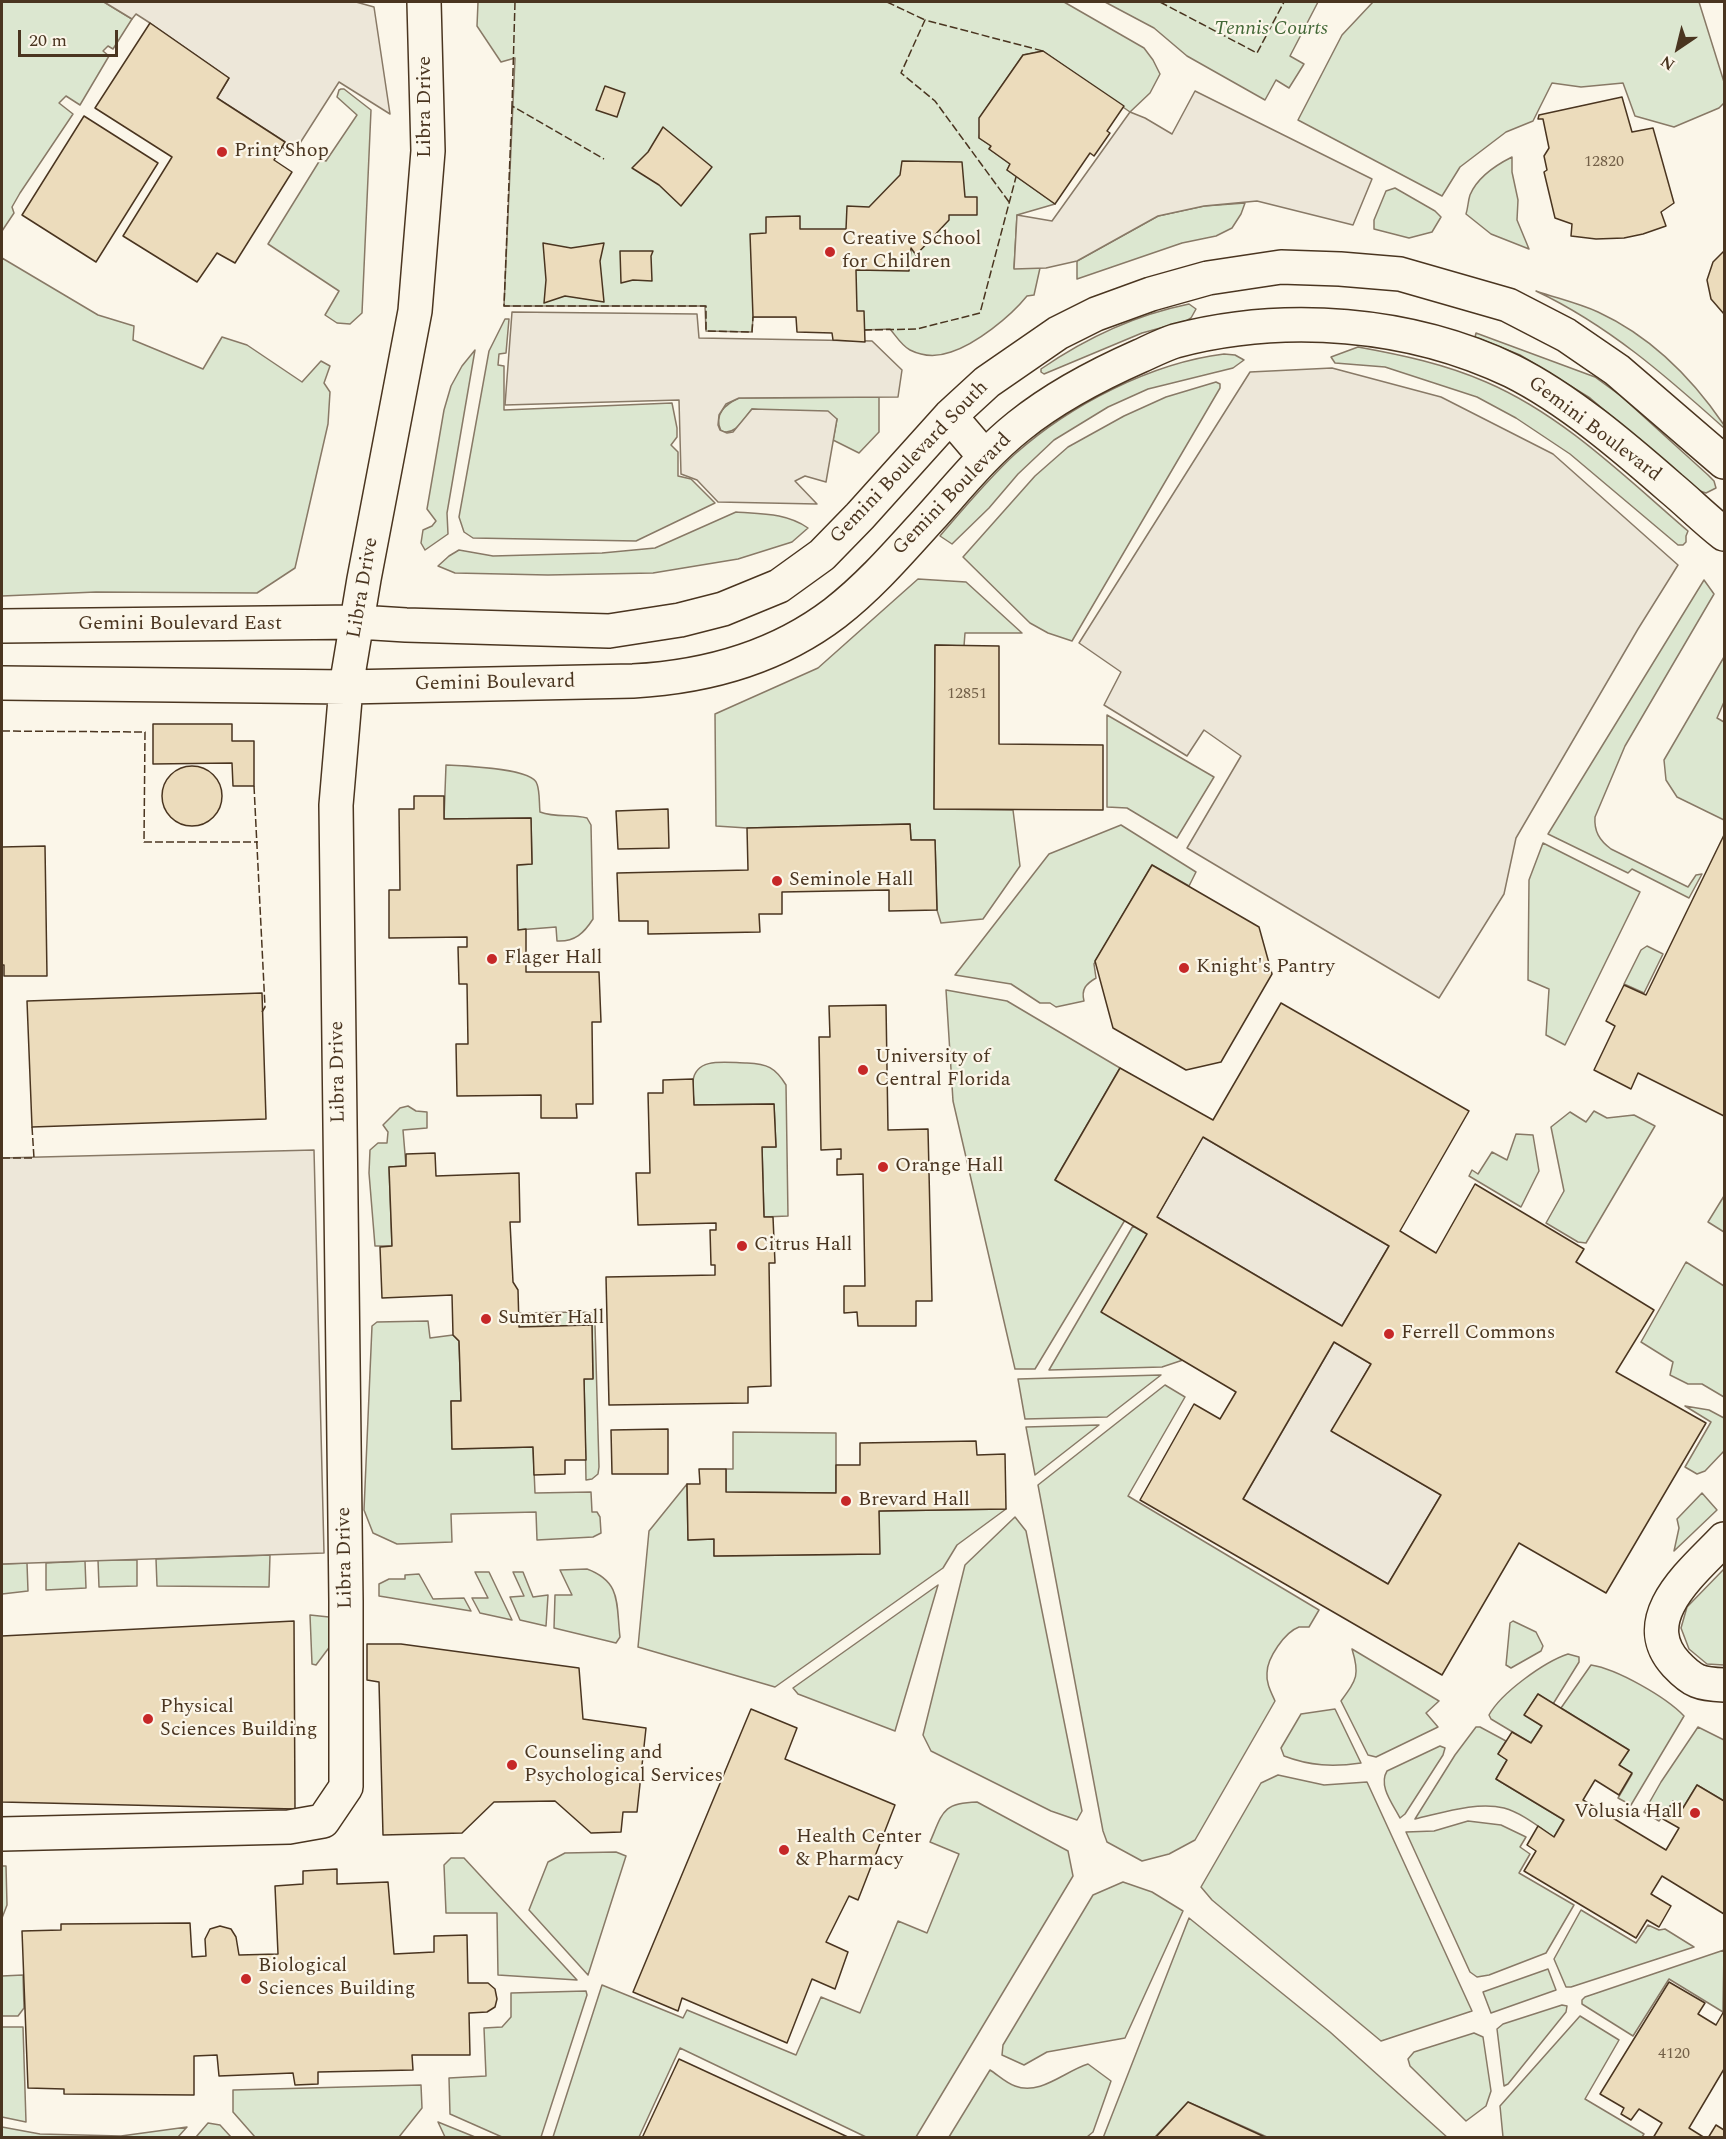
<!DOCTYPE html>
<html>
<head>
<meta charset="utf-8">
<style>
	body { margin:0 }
	#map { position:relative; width:1726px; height:2139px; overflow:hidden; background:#fbf6e9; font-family:Spectral,serif }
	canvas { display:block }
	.frame { position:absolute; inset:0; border:3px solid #4a3520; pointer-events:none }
	.north { position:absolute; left:1648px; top:18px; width:60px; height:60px; -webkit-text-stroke:4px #fbf6e9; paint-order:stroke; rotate:215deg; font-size:16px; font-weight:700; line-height:24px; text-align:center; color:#4a3520 }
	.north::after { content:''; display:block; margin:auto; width:21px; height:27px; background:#4a3520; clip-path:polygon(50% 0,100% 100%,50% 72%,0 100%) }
	.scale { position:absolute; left:18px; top:30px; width:100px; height:27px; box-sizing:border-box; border:3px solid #4a3520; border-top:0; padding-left:8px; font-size:18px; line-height:21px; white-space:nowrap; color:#4a3520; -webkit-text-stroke:4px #fbf6e9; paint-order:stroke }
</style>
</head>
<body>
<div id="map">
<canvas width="1726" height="2139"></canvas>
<div class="frame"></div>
<div class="north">N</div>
<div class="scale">20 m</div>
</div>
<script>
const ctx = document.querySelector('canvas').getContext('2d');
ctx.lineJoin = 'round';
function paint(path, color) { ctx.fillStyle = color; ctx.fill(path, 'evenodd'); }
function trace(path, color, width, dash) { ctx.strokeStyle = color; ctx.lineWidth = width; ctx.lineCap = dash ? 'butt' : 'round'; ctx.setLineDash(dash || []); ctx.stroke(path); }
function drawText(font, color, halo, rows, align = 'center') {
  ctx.font = font + ' Spectral,serif'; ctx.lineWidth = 4.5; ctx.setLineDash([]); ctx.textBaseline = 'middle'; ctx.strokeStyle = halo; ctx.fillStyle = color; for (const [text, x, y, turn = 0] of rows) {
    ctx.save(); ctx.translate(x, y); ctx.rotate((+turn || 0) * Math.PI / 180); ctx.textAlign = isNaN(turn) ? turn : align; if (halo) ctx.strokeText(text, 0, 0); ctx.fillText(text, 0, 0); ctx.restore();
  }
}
const green = new Path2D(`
	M2,2H104L132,19L113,49L108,46L103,51L109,56L80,105L66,96L59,103L73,114L20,193L12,207L14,213L2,231Z
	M478,2H1064L1144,48L1153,60L1160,74L1150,93L1130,112L1043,51L1023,55L983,113L979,138L991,146L989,149L1010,164L1007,170L1055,204L1017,215L1014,268H1040L1034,295L1027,296C1010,317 976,344 951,352C937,357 922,356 910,350C902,346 896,336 890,329L864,330L796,317H753L752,332L706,331L705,306H504L515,58L501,62L477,26Z
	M1105,2H1318L1290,56L1304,64L1289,88L1276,80L1265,100L1187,56L1154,28Z
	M1373,2H1699L1724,82V103L1719,108L1674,127L1635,116L1623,83L1581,87L1552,83L1533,121L1506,132L1460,167L1442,196L1298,120L1342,35Z
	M341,89H344L371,110L362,313L350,324L337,323L325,315L339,291L268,244L320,160L326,161L357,115L337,97L339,90Z
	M1512,157V172L1518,200L1517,220L1529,249L1491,234L1466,214C1468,208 1468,201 1470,195C1477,178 1496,165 1512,157Z
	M1395,188L1435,211L1441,217L1432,232L1409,238L1374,229V220L1386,191Z
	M1245,203L1241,214L1232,228L1216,236L1182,243L1077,279V261L1158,216L1204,206Z
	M2,258L98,315L134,326L133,340L203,369L222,337L247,345L302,382L321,361L330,366L324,383L330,392L328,424L295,568L257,593L96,592L2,596Z
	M1536,291C1556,298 1578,303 1598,312C1650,336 1692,378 1724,425V428C1666,376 1608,325 1536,291Z
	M1189,304L1196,309L1191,318L1186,321L1142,333L1044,374L1041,372V369C1086,338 1135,315 1189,304Z
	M505,319H509L506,353L499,354L498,365L504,366V410L672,403L677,428V437L671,445L678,452V476L691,479L715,503L636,541L473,538L464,532L459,517L489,351Z
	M1476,333L1595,377L1621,396L1708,475L1714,481L1716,488L1706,493L1700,491L1590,398L1520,355L1475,337Z
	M1358,347C1402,355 1445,364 1486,382C1563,415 1625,477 1688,531L1686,536V542L1683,545H1678L1570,454L1516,418L1477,397L1385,367L1335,363L1331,357Z
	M475,350L447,513L448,534L425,550L421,543L423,530L432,526L436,521L427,509L444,410L451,386L462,366Z
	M1224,354L1235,355L1244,360L1233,368L1148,389L1108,407L1054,440L1018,474L989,508L952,544L940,536C964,508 988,479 1015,454C1070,405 1151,363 1224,354Z
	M1216,382L1220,384V388L1072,641L1048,633L1030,623L963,557L1035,476L1068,447L1124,416L1166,397Z
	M879,397V432L859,453L833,440L837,419L752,409C743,420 735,436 721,431C713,414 726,404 739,398Z
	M736,512C762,514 786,513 808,528L792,542L738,559L653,573L548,575L455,573L438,566L449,556L459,550L493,556L602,553L655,548Z
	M918,579L966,582L1022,633H965L964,646L935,645L934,809L1013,810L1020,866L983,919L941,923L937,910L935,840H911L910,824L747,828L716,826L715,714L818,668Z
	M1704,580L1714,594L1625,746L1595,817C1594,831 1599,840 1611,849L1688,887L1696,875L1702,874L1689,898L1632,869L1628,873L1548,834Z
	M1724,657V702L1717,718L1724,722V820L1677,797L1666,780L1664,760Z
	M1107,715L1214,777L1177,838L1127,808L1107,807Z
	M446,765C463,766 533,768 537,784C540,792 539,803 540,812C556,818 571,814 587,818L591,825L593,919C584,933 575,942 557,941L556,927L518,930L517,865L532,864L531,818L444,819Z
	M1121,825L1196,872L1189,886L1152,865L1094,964L1096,978C1086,984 1081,989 1084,1001L1056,1007L1050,1003H1040L1011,984L955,975L1049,854Z
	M1543,843L1640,892L1565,1045L1546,1035L1549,989L1528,980L1529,880Z
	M1647,946L1663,954L1644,993L1624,984L1641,950Z
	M946,990L1007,1001L1120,1068L1055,1180L1125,1220L1035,1369H1015L953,1101Z
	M747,1063C767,1064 775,1067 786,1085L788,1216L764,1217L762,1147H776L774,1104L694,1105C694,1098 692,1089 693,1081C696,1056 728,1063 747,1063Z
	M408,1106L416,1111L427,1112V1128L403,1130L406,1166L389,1167L392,1246H375L369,1173L370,1150L378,1143H387L388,1132L383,1125L400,1108Z
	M1594,1111L1607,1118L1634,1115L1655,1126L1586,1243L1578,1242L1546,1223L1564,1191L1551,1127L1570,1112L1586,1122Z
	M1516,1134L1533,1135L1539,1171L1521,1207L1469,1176L1472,1170L1478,1174L1492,1152L1507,1160Z
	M1724,1196V1232L1708,1222Z
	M1133,1226L1147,1234L1183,1360L1162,1367L1049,1370Z
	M1686,1262L1724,1286V1397L1702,1384H1688L1670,1375L1673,1362L1641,1342Z
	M582,1312L591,1313L594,1316L595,1325L599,1467L598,1474L592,1479L586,1480L584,1379L593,1378L592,1325L519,1327V1313Z
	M428,1321L430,1338L453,1335L459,1341L461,1401H451L452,1449L533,1447L535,1493L591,1492L592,1512H597L600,1517L601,1533L593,1537L537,1540L536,1512L451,1514L452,1542L397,1544L373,1533L364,1510L372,1326L377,1322Z
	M1161,1375L1107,1417L1025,1419L1018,1379Z
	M1165,1385L1185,1397L1128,1496L1319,1610L1309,1627C1306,1627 1302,1627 1299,1627C1285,1632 1267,1658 1267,1673C1266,1683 1271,1692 1275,1701L1195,1840L1169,1854L1142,1861L1107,1842L1103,1831L1038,1485Z
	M1685,1406L1709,1410L1724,1418V1451L1705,1471L1697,1474L1685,1467L1711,1422Z
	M1099,1425L1035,1475L1026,1427Z
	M733,1432L836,1433V1493L726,1492V1469H733Z
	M687,1484L688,1540L714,1539V1556L879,1554V1511L1006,1509L957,1545L943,1568L775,1687L638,1647L649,1531Z
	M1702,1493L1717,1510L1674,1551L1679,1528L1677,1519Z
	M1015,1517L1026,1531L1082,1811L1077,1820L1051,1811L931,1751L923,1735L965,1565Z
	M270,1555L269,1587L157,1586L156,1559Z
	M98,1560H137V1586L99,1587Z
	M85,1561L86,1588L46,1590V1563Z
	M27,1563L28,1591L2,1594V1564Z
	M587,1569C622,1582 616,1604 620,1637L616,1643L554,1628L555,1595H572L560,1570Z
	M1724,1569V1665L1707,1664L1689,1649L1681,1628L1687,1607Z
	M475,1572H489L512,1620L480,1613L472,1598H488Z
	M513,1572H523L533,1597L548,1595L546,1626L520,1620L510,1597L524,1596Z
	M419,1574L433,1599L464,1598L471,1611L379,1596V1584L389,1579H405V1575Z
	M938,1585L895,1731L798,1694L793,1688Z
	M310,1615L329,1617L331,1645L316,1665L312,1664Z
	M1513,1621L1536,1632L1543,1646L1541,1651L1511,1668L1506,1665L1510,1623Z
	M1352,1649L1439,1701L1426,1713L1438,1727L1376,1757L1368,1755L1341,1701C1357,1679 1360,1675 1352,1649Z
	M1568,1654L1579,1657V1662L1553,1704L1538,1694L1525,1715L1542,1726L1531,1743L1491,1719L1489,1715C1501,1693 1544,1662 1568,1654Z
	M1591,1665C1617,1669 1666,1697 1684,1716L1631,1805L1618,1798L1632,1774L1619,1765L1629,1750L1561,1708Z
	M1335,1709L1361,1763C1333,1767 1310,1766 1284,1756L1281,1748L1301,1714Z
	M1476,1727H1480L1506,1741L1498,1754L1507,1760L1496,1779L1564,1820L1554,1837C1539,1827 1522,1813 1504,1808C1477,1801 1442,1813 1415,1819L1455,1755Z
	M1698,1727L1724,1740V1801L1697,1785L1683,1808L1673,1802L1659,1821L1644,1812L1661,1782Z
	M1440,1746L1445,1748L1443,1755L1405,1814L1400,1818C1393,1804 1378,1786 1387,1771Z
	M1278,1775L1324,1785L1367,1782L1472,2011L1381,2041L1212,1900L1201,1887L1261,1783Z
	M977,1802L1068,1851L1073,1876L916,2137H866L680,2048L639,2137H553L602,1985L683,2018L687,2010L796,2055L821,1997L860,2013L898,1921L927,1933L959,1854L930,1842C943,1812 942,1803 977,1802Z
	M1468,1821L1501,1825L1526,1837L1520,1847L1530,1854L1519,1873L1574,1905L1546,1953L1489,1975L1477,1977L1470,1972L1406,1832L1434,1831Z
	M616,1852L626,1856L588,1975L529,1910L548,1862L565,1853Z
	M451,1858H464L577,1980L498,1975L497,1913H446L444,1865Z
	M2,1866H6L7,1905L2,1918Z
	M1123,1882L1152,1892L1183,1911L1125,2038L1047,2052L1024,2065L1002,2055L1003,2045L1093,1895Z
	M1581,1910L1636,1943L1648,1925L1659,1930L1665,1929L1694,1947L1571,1987H1566L1554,1959Z
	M1189,1918L1330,2032L1448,2138L1267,2137L1188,2102L1155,2137L1103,2138Z
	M1724,1950L1723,2012L1669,1979L1633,2036L1582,2004V2000L1585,1997Z
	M1548,1969L1556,1990L1491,2013L1483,1992Z
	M23,1975L24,2008L18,2016H2V1976Z
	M586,1991L587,1995L541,2137H502L450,2114L449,2078L486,2076L484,2028L502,2027L511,2017V1993Z
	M1562,2005L1567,2006L1566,2012L1508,2084L1504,2086L1497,2029L1503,2024Z
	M1580,2016L1619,2040L1585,2099L1644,2134L1642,2137H1503L1500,2106Z
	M2,2027H23L26,2122L2,2117Z
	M1474,2033L1483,2037L1491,2091L1486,2106L1466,2121L1410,2066L1408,2059L1414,2052Z
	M1088,2064L1111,2081L1093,2132L1087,2137H949L990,2070C998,2075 1006,2083 1015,2086C1040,2096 1065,2071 1088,2064Z
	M421,2085L422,2108L399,2137H255L233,2112V2090Z
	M438,2122L475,2137H445Z
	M208,2123L220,2125L231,2137H196Z
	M2,2127L40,2134L121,2136L187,2127L178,2137L2,2138Z`);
paint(green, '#dce7d0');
trace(green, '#887966', 1.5);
const parking = new Path2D(`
	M104,2H356L374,7L390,114L339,82L293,154L282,147L285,142L217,98L229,78L150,23L136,14L132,19Z
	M1195,91L1372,179L1353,225L1257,201L1204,206L1158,216L1077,261L1046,268L1014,269L1017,215L1052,221L1130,112L1145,118L1172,134Z
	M512,312L697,314L699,338L872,341L902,370L898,397L739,398L726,404L719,415L718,425L720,430L727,433L733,432L752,409L828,411L837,419L826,482L805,476L795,481L817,504L718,502L697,480L681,474L679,400L505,405Z
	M1332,368L1441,397L1553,454L1678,565L1638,629L1516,838L1504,894L1439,998L1187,848L1241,756L1204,730L1187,756L1104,705L1121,672L1079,643L1250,372Z
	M1203,1137L1389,1246L1342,1326L1157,1217Z
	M314,1150L324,1553L2,1564V1158Z
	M1334,1342L1371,1364L1332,1431L1441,1495L1388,1584L1243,1499Z`);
paint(parking, '#ede7d9');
trace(parking, '#887966', 1.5);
const building = new Path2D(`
	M150,23L229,78L217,98L285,142L274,160L292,172L235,263L217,253L197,282L123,236L172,157L95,108Z
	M1043,51L1124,106L1107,131L1110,133L1094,156L1090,153L1055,204L1007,170L1010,164L989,149L991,146L979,138V118L1023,55Z
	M605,86L625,93L617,117L596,110Z
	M1622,97L1632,132L1653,128L1674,203L1661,212L1666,226L1643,234L1624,238L1596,239L1571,236L1572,224L1555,218L1544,172L1547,170L1544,156L1549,148L1543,119H1538L1539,115Z
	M84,116L158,163L96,262L22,215Z
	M663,127L712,167L681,206L659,185L632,168L648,152Z
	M902,161L962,162L965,197H977V215H949V220L916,255L911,248L909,271L856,270L857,311H864L865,342L833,340L832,333L797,332L796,317H753L750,234L766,233V217L800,216V229H846L847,206L869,207L900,175Z
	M543,243L571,248L604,243L600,261L604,302L565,296L544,303L546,280Z
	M620,251H653L651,256L652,281L633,280L621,283Z
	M1724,251V314L1711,299L1707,280L1713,262Z
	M935,645L999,646V744L1103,745V810L934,809Z
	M153,724H232V741H254V786H233L232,763L153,764Z
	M162 796a30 30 0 1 1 60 0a30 30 0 1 1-60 0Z
	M414,796H444V819L531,818L532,864L517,865L518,930L526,929V972H599L601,1022H592L593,1104H576L577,1118H541V1095L457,1096L456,1044H468L467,984H459L458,947H467V937L389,938V890H400L399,809H414Z
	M668,809L669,848L618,849L616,811Z
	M910,824L911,840H935L937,910L889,911V890L782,892V914H759L760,932L648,934V921H619L617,873L748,870L747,828Z
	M2,830V847L45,846L47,976H4V965H2Z
	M1724,835V1116L1638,1073L1631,1089L1594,1070L1615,1026L1606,1021L1624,985L1646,995Z
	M1152,865L1259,927L1272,974L1221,1062L1186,1070L1113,1028L1095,961Z
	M262,993L266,1119L32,1127L27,1001Z
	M1281,1003L1469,1111L1400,1231L1436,1253L1475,1184L1584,1249L1576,1262L1654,1310L1616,1372L1706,1423L1606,1593L1519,1543L1442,1675L1140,1500L1194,1404L1220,1419L1236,1392L1101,1312L1147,1234L1055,1180L1120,1068L1213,1120ZM1203,1137L1389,1246L1342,1326L1157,1217ZM1334,1342L1371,1364L1331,1431L1441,1495L1388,1584L1243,1499Z
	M886,1005L888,1130L928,1129L932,1301H916V1326H858L857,1312L844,1313V1286H865L863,1174L837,1175V1159H841V1149L821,1150L819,1037H830L829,1006Z
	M693,1079L694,1105L774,1104L776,1147H762L764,1217H773L775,1263H769L771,1386L748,1387V1403L609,1405L606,1277L715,1275V1265H711L710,1230H716V1223L638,1225L636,1173H650L648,1093H663V1080Z
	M435,1153L436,1176L519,1173L520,1222H510L513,1282L518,1290L519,1327L592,1325L593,1379H584L586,1460H565V1474L534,1475L533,1447L452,1449L451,1401H461L459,1341L453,1335L452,1295L382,1298L380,1247L392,1246L389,1167L406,1166V1154Z
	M668,1429V1474H612L611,1430Z
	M976,1441L977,1455L1005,1454L1006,1509L879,1511L880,1554L714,1556V1539L688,1540L687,1484H700L699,1469H726V1492L836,1493V1465H860V1443Z
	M294,1621L295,1809L2,1802V1636Z
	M367,1644H401L579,1668L583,1719L646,1728L637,1812H623L621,1832L591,1833L555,1801L494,1802L462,1833L383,1835L379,1682L367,1680Z
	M1538,1694L1629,1750L1619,1765L1632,1773L1619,1795L1595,1780L1583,1800L1666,1850L1679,1828L1663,1819L1673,1801L1683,1808L1697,1785L1724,1801V1914L1662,1876L1651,1894L1671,1906L1659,1927L1647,1920L1636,1938L1524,1871L1536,1851L1527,1845L1538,1826L1554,1837L1564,1820L1496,1779L1507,1760L1498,1754L1512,1732L1531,1743L1542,1726L1524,1715Z
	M751,1709L797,1728L785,1759L895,1805L858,1900L849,1896L826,1942L848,1952L835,1989L812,1979L787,2043L682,1998L678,2011L633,1992Z
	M337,1869V1884L388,1882L394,1954L434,1952V1936L467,1935L468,1983H488L495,1989L497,1999L495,2007L487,2012L469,2013L470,2055H412L413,2070L318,2072V2084L295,2085L293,2073L219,2076L217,2055L194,2056V2095L64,2094V2089L28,2088L22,1931L61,1930V1924L190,1923L192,1957L206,1956L205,1939L210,1929L220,1926L231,1929L236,1937L239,1955L278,1954L275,1886L303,1884V1871Z
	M1669,1982L1705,2003L1698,2014L1716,2025L1724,2011V2069L1689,2128L1705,2138H1653L1662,2123L1639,2109L1631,2120L1621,2114L1624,2108L1600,2094Z
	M679,2059L850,2138H642Z
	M1188,2102L1267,2138H1155Z
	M1716,2125L1724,2130V2138H1708Z`);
paint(building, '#ecdcbc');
trace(building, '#4a3520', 1.5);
const minor = new Path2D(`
	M950,416L985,457
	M2,626L358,622L406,625L609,631L680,620L723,609L779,586L822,555L860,516L950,416L987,382L1058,333L1096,314L1151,294L1208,278L1281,267L1340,269L1400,274L1508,305L1566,335L1617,370L1724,462
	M2,683L346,687L633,681C706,677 776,658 835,613C870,586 900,551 930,518C958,487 985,453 1019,426C1055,397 1097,375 1140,356C1151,351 1163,345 1175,341C1285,312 1410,322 1512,371C1568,399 1624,447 1671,488C1689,503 1706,520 1724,534
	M1724,1539C1694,1571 1634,1618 1676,1664C1693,1682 1700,1684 1724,1685
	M2,1834L289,1827L323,1821L346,1787V1601L336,805L346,687L364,579L415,311L428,151L424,2`);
trace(minor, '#4a3520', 36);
trace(minor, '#fbf6e9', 33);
trace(new Path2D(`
	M515,2L512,106L604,159
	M887,2L925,20
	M1160,2L1257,53L1284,2
	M512,106L504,306H706V331L752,332L753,317
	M1009,202L935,101L901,73L925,20L1043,51
	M864,330L917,329L980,313L1016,177
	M2,731L145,732L144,842H258
	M254,786L265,1007L262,1012
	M2,1158H34L32,1127`), '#4a3520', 1.5, [8, 3]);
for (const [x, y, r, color] of [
	[222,152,6,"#c62828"],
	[830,252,6,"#c62828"],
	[777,881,6,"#c62828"],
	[492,959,6,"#c62828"],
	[1184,968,6,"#c62828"],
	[863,1070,6,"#c62828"],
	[883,1167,6,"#c62828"],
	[742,1246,6,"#c62828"],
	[486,1319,6,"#c62828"],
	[1389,1334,6,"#c62828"],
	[846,1501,6,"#c62828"],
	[148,1719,6,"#c62828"],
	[512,1765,6,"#c62828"],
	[1695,1813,6,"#c62828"],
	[784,1850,6,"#c62828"],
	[246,1979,6,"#c62828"]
]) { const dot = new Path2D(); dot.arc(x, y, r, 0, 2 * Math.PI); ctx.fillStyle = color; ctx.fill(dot); trace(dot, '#fbf6e9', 2); }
drawText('16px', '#725f47', null, [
	["12820",1604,163],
	["12851",967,695],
	["4120",1674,2055]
]);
drawText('italic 20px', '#436837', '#fbf6e9', [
	["Tennis Courts",1271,30]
]);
drawText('20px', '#4a3520', '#fbf6e9', [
	["Libra Drive",426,107,-90],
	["Gemini Boulevard",1594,430,37],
	["Gemini Boulevard South",910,463,-46],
	["Gemini Boulevard",953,495,-46],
	["Libra Drive",364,588,-80],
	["Gemini Boulevard East",180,625],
	["Gemini Boulevard",495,684,-1],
	["Libra Drive",339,1072,-91],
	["Libra Drive",346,1558,-91]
]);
drawText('20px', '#4a3520', '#fbf6e9', [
	["Print Shop",234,152],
	["Creative School",842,240],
	["for Children",842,263],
	["Seminole Hall",789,881],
	["Flager Hall",504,959],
	["Knight's Pantry",1196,968],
	["University of",875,1058],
	["Central Florida",875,1081],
	["Orange Hall",895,1167],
	["Citrus Hall",754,1246],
	["Sumter Hall",498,1319],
	["Ferrell Commons",1401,1334],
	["Brevard Hall",858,1501],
	["Physical",160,1708],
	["Sciences Building",160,1731],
	["Counseling and",524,1754],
	["Psychological Services",524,1777],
	["Volusia Hall",1683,1813,"right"],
	["Health Center",796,1838],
	["& Pharmacy",796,1861],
	["Biological",258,1967],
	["Sciences Building",258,1990]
], 'left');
</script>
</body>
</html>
